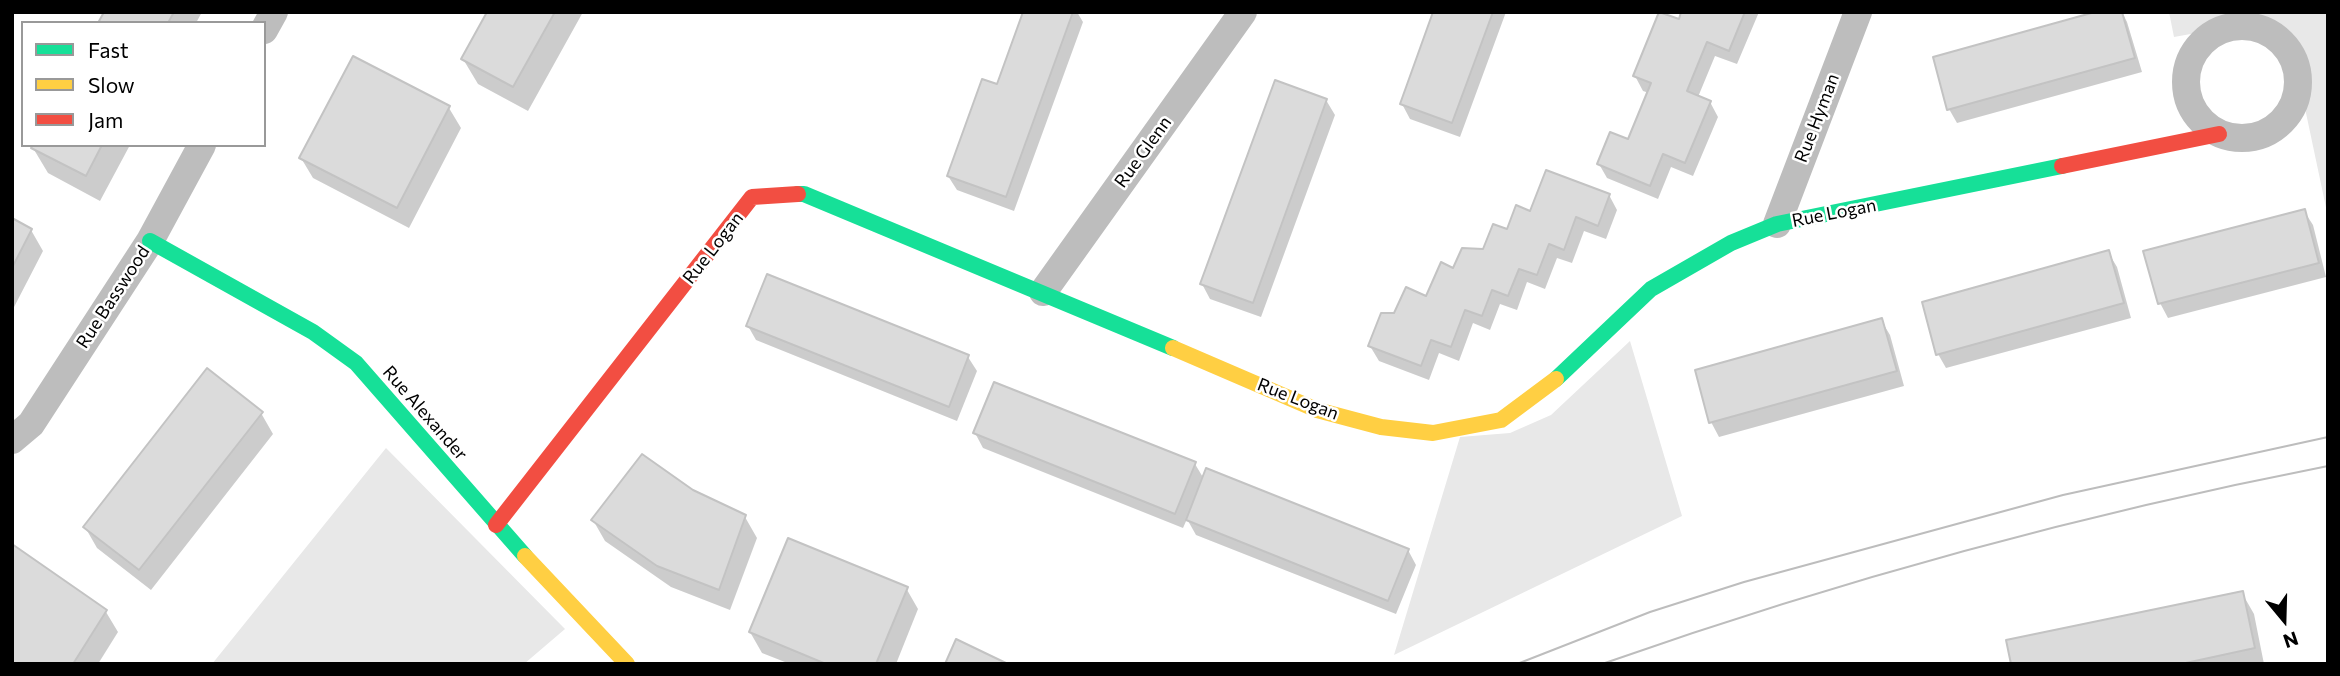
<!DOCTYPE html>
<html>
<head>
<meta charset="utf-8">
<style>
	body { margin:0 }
	#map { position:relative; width:2340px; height:676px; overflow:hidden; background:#fff; font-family:Commissioner,sans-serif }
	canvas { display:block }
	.frame { position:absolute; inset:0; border:14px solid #000; pointer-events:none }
	.legend { position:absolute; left:21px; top:21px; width:245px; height:126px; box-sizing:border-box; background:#fff; border:2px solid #999; margin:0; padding:9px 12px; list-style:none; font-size:21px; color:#000 }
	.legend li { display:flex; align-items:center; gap:14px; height:35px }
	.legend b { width:35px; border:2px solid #999 }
	.north { position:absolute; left:2249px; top:585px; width:70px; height:70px; -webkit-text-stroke:5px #fff; paint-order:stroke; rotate:161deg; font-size:19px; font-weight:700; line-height:28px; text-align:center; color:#000 }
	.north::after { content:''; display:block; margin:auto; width:24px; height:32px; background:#000; clip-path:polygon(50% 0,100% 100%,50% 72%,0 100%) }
</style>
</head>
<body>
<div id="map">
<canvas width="2340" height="676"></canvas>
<div class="frame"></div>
<ul class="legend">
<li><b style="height:9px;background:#16e098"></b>Fast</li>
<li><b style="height:9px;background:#ffcf43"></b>Slow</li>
<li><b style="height:9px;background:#f24e42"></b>Jam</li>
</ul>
<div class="north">N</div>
</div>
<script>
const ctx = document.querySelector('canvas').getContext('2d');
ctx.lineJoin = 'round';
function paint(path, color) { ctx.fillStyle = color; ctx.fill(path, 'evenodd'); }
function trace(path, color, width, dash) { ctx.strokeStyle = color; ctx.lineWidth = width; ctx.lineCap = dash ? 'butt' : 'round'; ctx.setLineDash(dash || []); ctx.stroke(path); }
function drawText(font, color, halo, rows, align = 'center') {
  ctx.font = font + ' Commissioner,sans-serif'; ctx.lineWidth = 5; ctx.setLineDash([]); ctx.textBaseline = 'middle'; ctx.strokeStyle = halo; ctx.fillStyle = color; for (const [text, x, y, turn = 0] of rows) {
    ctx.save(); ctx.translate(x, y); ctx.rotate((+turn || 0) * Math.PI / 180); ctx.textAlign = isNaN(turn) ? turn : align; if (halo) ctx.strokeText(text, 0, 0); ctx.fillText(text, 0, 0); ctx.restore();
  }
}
paint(new Path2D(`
	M2169,12H2328V217L2295,61L2273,34L2235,26L2174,37Z
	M1630,341L1682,516L1394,655L1460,437L1510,433L1551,415Z
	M386,448L565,629L524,664H212Z`), '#e8e8e8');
paint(new Path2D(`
	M106,12H202L196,23H100Z
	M489,12H583L528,111L478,84L463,59Z
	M1025,12H1077L1083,22L1014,211L957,190L948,176L998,86Z
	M1435,12H1506L1460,137L1410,119L1402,104Z
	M1683,12H1759L1737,64L1715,56L1698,97L1710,102L1718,117L1693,176L1671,167L1658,199L1607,178L1599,164L1629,142L1649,93L1643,91L1635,76L1680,21Z
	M2122,12L2127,22L2142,72L1957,123L1949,109Z
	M1326,100L1335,115L1261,317L1210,299L1202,284Z
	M449,108L461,128L409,228L313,178L301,158Z
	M35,145H130L100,201L48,173L33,148Z
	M1609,195L1617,210L1606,239L1584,231L1572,263L1557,258L1545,289L1527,282L1517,310L1500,304L1490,330L1473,323L1459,361L1439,353L1429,380L1379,361L1370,346L1395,315L1427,299L1454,270L1484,251L1531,213Z
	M2304,211L2313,225L2326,277L2168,318L2160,303Z
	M12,220L31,230L43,251L12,311Z
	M2108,252L2117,267L2131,318L1946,368L1938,354Z
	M1881,320L1890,335L1904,386L1719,437L1711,422Z
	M748,326L968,357L977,371L957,421L756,340Z
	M261,413L273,434L151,590L97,548L85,527Z
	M975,433L1195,464L1204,479L1408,550L1416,565L1396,614L1196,535L1187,519L1183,528L983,448Z
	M692,491L745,517L757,538L730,610L671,587L605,541L593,520Z
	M906,588L918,609L896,664H790L762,653L750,632Z
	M2242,593L2254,614L2264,664H2013Z
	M106,612L118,632L98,664H12Z`), '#0003');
const building = new Path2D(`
	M104,12H174L168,23H98Z
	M487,12H555L513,87L461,59Z
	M1023,12H1073L1006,197L947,176L982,79L997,84Z
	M1433,12H1493L1452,123L1400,104Z
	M1659,12L1679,19L1681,12H1745L1729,51L1707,42L1687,91L1711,101L1685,163L1663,154L1650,186L1597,164L1610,132L1628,139L1651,83L1633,76Z
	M2095,12H2122L2135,58L1947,110L1933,57Z
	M353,56L450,106L397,208L299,158Z
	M1275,80L1327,99L1253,303L1200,284Z
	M33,145H102L86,176L31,148Z
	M1546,170L1610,194L1598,226L1576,217L1564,250L1549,244L1537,275L1519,269L1508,296L1492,290L1482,316L1465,310L1451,347L1431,340L1421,366L1368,346L1381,313H1394L1406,287L1426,296L1441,262L1453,268L1462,248L1483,249L1493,224L1507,229L1516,205L1530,211Z
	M2305,209L2319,263L2158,304L2143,251Z
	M12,218L32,229L12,268Z
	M2109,250L2124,303L1936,355L1922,302Z
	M767,274L969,355L949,407L746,326Z
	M1882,318L1897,371L1709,423L1695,370Z
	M207,368L263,412L139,570L83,527Z
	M994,382L1196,462L1175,514L973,433Z
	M642,454L693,490L746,515L719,590L657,566L591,520Z
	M1206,468L1409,549L1388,601L1186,520Z
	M788,538L908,587L876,664H826L749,632Z
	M12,544L107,610L73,664H12Z
	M2243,591L2255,648L2181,664H2011L2006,640Z
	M956,639L1008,664H945Z`);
paint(building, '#dbdbdb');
trace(building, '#c3c3c3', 2);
trace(new Path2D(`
	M2186 82a56 56 0 1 1 112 0a56 56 0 1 1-112 0Z
	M264,30L274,12
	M1777,224L1858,12
	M1043,292L1243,12
	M12,440L31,424L150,241L202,145`), '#bdbdbd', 28);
trace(new Path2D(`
	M798,194H804L1173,348
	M150,241L313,332L356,363L525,556
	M1556,379L1651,289L1731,243L1777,224L2062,166`), '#16e098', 16);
trace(new Path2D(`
	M1173,348L1317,410L1381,427L1433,433L1501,420L1556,379
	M525,556L627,664`), '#ffcf43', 16);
trace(new Path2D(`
	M2062,166L2219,134
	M496,525L752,197L798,194`), '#f24e42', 16);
trace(new Path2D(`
	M1517,664L1650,612L1744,582L2063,495L2328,437
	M1602,664C1838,581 2082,514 2328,466`), '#bdbdbd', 2);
drawText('18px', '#000', '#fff', [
	["Rue Hyman",1817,118,-69],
	["Rue Glenn",1143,152,-54],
	["Rue Logan",1834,213,-11],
	["Rue Logan",713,248,-52],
	["Rue Basswood",113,297,-57],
	["Rue Logan",1298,399,21],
	["Rue Alexander",425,413,49]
]);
</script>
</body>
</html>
